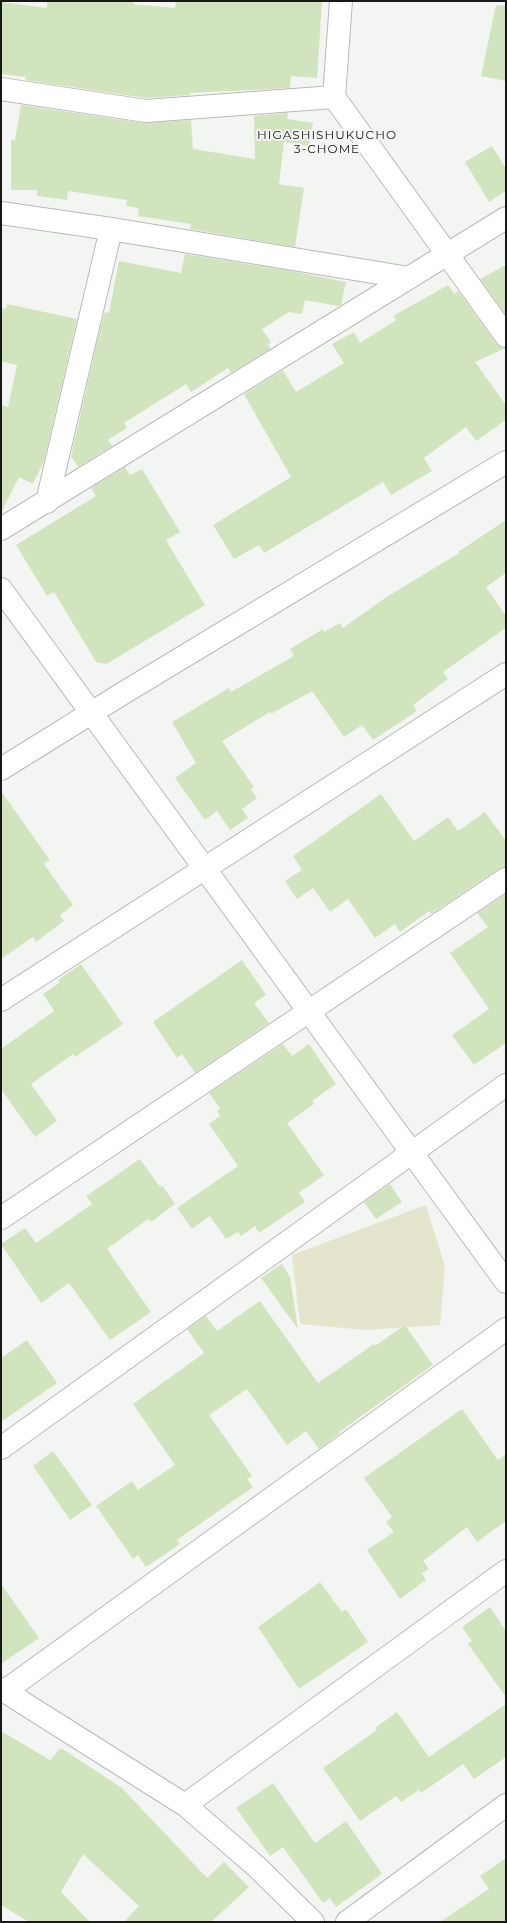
<!DOCTYPE html>
<html>
<head>
<meta charset="utf-8">
<style>
	body { margin:0 }
	#map { position:relative; width:507px; height:1923px; overflow:hidden; background:#f3f5f3; font-family:Montserrat,sans-serif }
	canvas { display:block }
	.frame { position:absolute; inset:0; border:2px solid #181818; pointer-events:none }
</style>
</head>
<body>
<div id="map">
<canvas width="507" height="1923"></canvas>
<div class="frame"></div>
</div>
<script>
const ctx = document.querySelector('canvas').getContext('2d');
ctx.lineJoin = 'round';
function paint(path, color) { ctx.fillStyle = color; ctx.fill(path, 'evenodd'); }
function trace(path, color, width, dash) { ctx.strokeStyle = color; ctx.lineWidth = width; ctx.lineCap = dash ? 'butt' : 'round'; ctx.setLineDash(dash || []); ctx.stroke(path); }
function drawText(font, color, halo, rows, align = 'center') {
  ctx.font = font + ' Montserrat,sans-serif'; ctx.lineWidth = 4; ctx.setLineDash([]); ctx.textBaseline = 'middle'; ctx.strokeStyle = halo; ctx.fillStyle = color; for (const [text, x, y, turn = 0] of rows) {
    ctx.save(); ctx.translate(x, y); ctx.rotate((+turn || 0) * Math.PI / 180); ctx.textAlign = isNaN(turn) ? turn : align; if (halo) ctx.strokeText(text, 0, 0); ctx.fillText(text, 0, 0); ctx.restore();
  }
}
paint(new Path2D(`
	M426,1205L445,1267L440,1325L365,1330L300,1324L292,1255Z`), '#e5e5cd');
paint(new Path2D(`
	M47,1H134L133,4L175,8L176,1H322L317,78L291,76L290,88L190,93V95L146,98L25,80L26,77L1,74V2L47,8Z
	M496,5L506,6V81L481,76Z
	M21,105L144,123L191,120L193,149L255,159L254,116L288,113L287,119L313,123L309,146L284,142L279,184L304,188L295,247L190,229L191,224L138,216L139,208L126,206L127,200L68,191L67,200L37,196V190H11V140H15Z
	M492,146L506,169V191L489,202L465,162Z
	M185,254L291,271L346,282L341,305L338,306L305,300L302,314L289,312L262,329L271,342L268,344L270,349L231,373L228,368L191,392L186,384L124,423L127,428L108,440L112,446L78,467L71,456L101,325L105,312L109,313L119,261L181,273Z
	M506,265V315L480,279Z
	M448,285L454,294L458,291L496,343L501,347L506,348L475,362L506,405V420L476,441L466,427L424,458L432,471L391,495L383,482L264,553L259,545L234,559L213,525L291,477L244,394L283,370L296,392L344,363L332,344L354,332L360,343L396,320L393,316Z
	M7,304L77,319L44,461L33,484L19,477L1,513V405L8,407L17,365L1,361V308L6,309Z
	M125,467L130,475L142,469L180,532L166,540L205,605L106,664L96,662L54,592L47,596L16,545L96,496L91,488Z
	M506,520V573L486,587L506,616V628L443,672L448,679L413,705L417,711L373,740L362,725L344,737L312,691L271,714L270,712L222,741L254,787L251,789L257,798L242,809L248,818L230,830L217,811L205,820L175,778L196,763L172,722L229,688L231,692L294,656L290,649L323,629L324,632L340,623L343,628L385,598L459,553L458,552Z
	M1,791L50,860L44,864L73,905L60,915L64,921L36,942L33,937L1,959Z
	M381,794L414,841L448,817L458,831L485,812L506,841V867L499,869L431,914L429,911L400,932L395,924L375,938L348,899L330,912L313,888L297,899L285,881L302,870L293,856Z
	M506,894V1043L474,1065L452,1035L489,1009L450,953L488,927L477,913Z
	M242,960L266,995L254,1003L269,1023L195,1073L182,1054L177,1058L153,1022Z
	M81,964L123,1024L75,1057L73,1054L31,1084L57,1121L35,1137L1,1089V1049L54,1011L43,994L60,982L58,980Z
	M283,1044L292,1056L309,1044L336,1084L312,1101L314,1104L287,1123L324,1175L299,1193L305,1202L259,1233L255,1226L241,1236L238,1232L226,1239L210,1216L192,1229L177,1208L238,1166L209,1124L220,1116L217,1111L220,1108L209,1093Z
	M140,1159L160,1187L162,1185L175,1204L151,1222L148,1219L107,1249L151,1312L110,1340L69,1283L41,1303L1,1244L25,1228L36,1243L92,1204L86,1196Z
	M390,1184L402,1202L376,1219L364,1202Z
	M282,1264L290,1277L298,1329L261,1278Z
	M260,1301L318,1383L374,1344L375,1346L405,1325L433,1365L339,1432L340,1433L319,1449L306,1431L287,1445L247,1389L209,1415L252,1476L247,1479L253,1487L177,1540L180,1544L146,1567L138,1555L133,1559L96,1506L132,1481L138,1490L175,1465L133,1404L204,1353L187,1329L206,1316L217,1331Z
	M27,1340L57,1383L1,1422V1358Z
	M462,1409L498,1460L506,1454V1521L477,1542L467,1527L423,1561L429,1569L422,1573L426,1580L400,1599L367,1550L394,1532L386,1522L392,1517L364,1478Z
	M53,1451L92,1505L70,1520L33,1466Z
	M320,1582L342,1612L346,1609L368,1642L299,1689L258,1627Z
	M1,1584L39,1638L1,1664Z
	M490,1607L506,1631V1697L468,1644L472,1641L462,1627Z
	M506,1704V1757L474,1779L463,1764L421,1793L419,1790L401,1802L396,1796L360,1821L323,1768L377,1730L375,1728L397,1712L429,1757Z
	M1,1731L50,1760L61,1748L122,1788L207,1878L224,1862L249,1887L211,1922H124L139,1906L83,1854L61,1892L90,1922H29L1,1905Z
	M273,1783L315,1843L346,1821L382,1874L336,1907L330,1898L323,1903L283,1847L270,1856L236,1808Z
	M506,1858V1922H440L489,1889L480,1876Z`), '#d2e4be');
const minor = new Path2D(`
	M341,1L334,97L506,336
	M1,89L146,111L334,97
	M1,213L111,229L409,278
	M47,502L111,229
	M1,529L506,218
	M1,589L506,1282
	M1,1000L506,674
	M1,1218L506,879
	M1,1448L506,1085
	M1,1689L185,1805L257,1867L313,1922
	M5,1691L506,1329
	M185,1805L506,1571
	M347,1922L506,1805`);
const tertiary = new Path2D(`
	M1,769L125,692L506,462`);
trace(minor, '#b8bab8', 24);
trace(tertiary, '#b8bab8', 24);
trace(minor, '#fff', 22);
trace(tertiary, '#fff', 22);
ctx.letterSpacing = '1px';
drawText('12px', '#181818', '#f3f5f3', [
	["HIGASHISHUKUCHO",327,135],
	["3-CHOME",327,149]
]);
ctx.letterSpacing = '0px';
</script>
</body>
</html>
